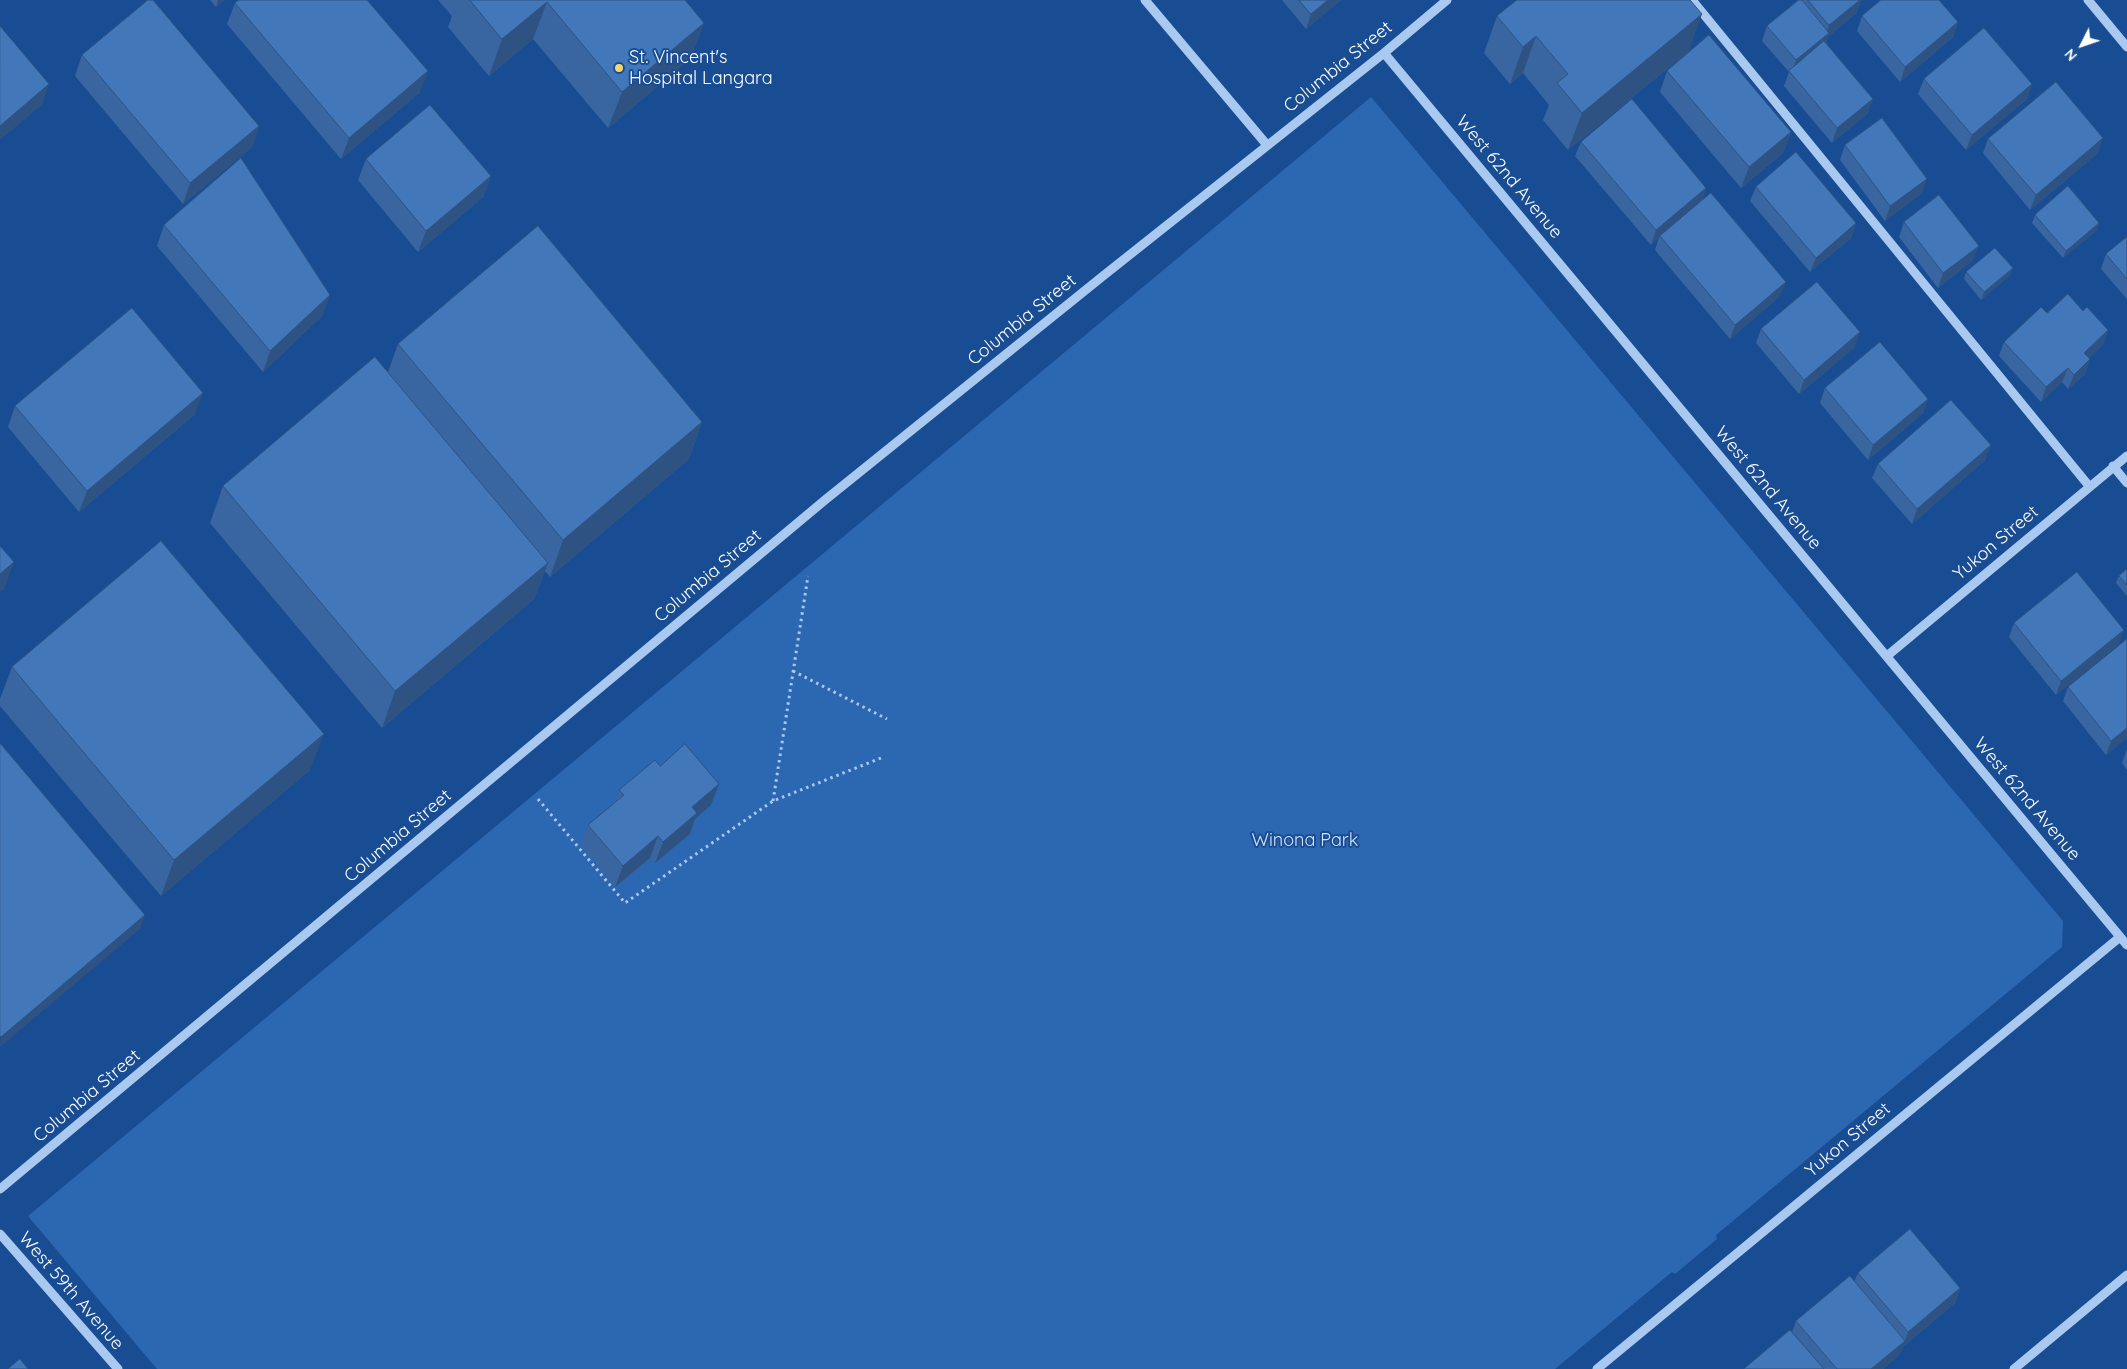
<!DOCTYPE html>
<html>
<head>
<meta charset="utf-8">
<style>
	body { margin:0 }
	#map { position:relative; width:2127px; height:1369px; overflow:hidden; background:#194d93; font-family:Quicksand,sans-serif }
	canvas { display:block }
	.north { position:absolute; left:2057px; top:20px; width:50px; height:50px; -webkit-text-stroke:4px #194d93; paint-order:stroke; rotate:229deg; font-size:14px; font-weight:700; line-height:20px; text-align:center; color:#fff }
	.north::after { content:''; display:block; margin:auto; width:18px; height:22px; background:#fff; clip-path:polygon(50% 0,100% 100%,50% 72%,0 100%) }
</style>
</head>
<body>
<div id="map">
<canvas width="2127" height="1369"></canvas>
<div class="north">N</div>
</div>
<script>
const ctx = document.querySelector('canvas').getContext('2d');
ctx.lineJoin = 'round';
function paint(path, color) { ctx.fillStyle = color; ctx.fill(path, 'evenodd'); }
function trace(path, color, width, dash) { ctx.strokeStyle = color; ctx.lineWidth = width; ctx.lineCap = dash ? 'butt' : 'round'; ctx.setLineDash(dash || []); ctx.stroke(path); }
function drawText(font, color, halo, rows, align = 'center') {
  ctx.font = font + ' Quicksand,sans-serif'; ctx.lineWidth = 4; ctx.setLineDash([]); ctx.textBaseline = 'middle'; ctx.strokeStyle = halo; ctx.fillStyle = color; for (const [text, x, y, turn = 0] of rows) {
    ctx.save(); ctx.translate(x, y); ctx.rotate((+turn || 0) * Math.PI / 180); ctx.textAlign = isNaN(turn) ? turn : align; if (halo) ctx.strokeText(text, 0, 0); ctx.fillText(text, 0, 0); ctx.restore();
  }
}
paint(new Path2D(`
	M1371,97L2063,921L2062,947L1716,1235L1717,1239L1675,1274L1672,1272L1555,1369H157L28,1216Z`), '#2c67b1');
trace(new Path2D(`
	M793,671L887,719
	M538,799L625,903L773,801L881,758
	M773,801L808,576`), '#aac9f0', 3, [2.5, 4]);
trace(new Path2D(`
	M1145,0L1267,145
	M1692,0L2089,486
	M2088,0L2127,47
	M1384,53L2127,945
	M2113,466L2127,483
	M1887,656L2127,456
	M0,1189L825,500L1103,276L1384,53L1447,0
	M0,1234L118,1369
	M1597,1369L2120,937
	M2014,1369L2127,1275`), '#aac9f0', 9);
paint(new Path2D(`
	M210,0H224L216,7Z
	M438,0H685L704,23L690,59L608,128L533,39L489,76L448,27L452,16Z
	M1282,0H1341L1306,29Z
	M1798,0H1861L1857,12L1828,37L1826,42L1868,113L1832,143L1784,86L1789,72L1762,41L1767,26Z
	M235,3L420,92L341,159L227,24Z
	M1497,16L1689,51L1568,150L1543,120L1549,105L1523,73L1510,84L1484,53Z
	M1862,16L1958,22L1953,37L1900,82L1857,31Z
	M82,55L259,126L252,147L183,204L75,76Z
	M1667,71L1791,132L1783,153L1741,188L1660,92Z
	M1924,79L2032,84L2027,99L1966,150L1918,94Z
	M1988,139L2098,153L2030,210L1983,153Z
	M1581,142L1706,188L1702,200L1780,296L1730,339L1655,250L1659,238L1651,245L1575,156Z
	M1845,145L1922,193L1885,221L1840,160Z
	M366,159L491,176L483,197L418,252L358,180Z
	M1756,187L1856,223L1851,238L1810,272L1750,201Z
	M2035,215L2099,223L2097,230L2063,258L2032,223Z
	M1904,222L1973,260L1938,288L1899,237Z
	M164,225L330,295L322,316L263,372L157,246Z
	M2127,237V299L2101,269L2106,254Z
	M2013,268L2010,275L1981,300L1964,279L1966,272Z
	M2083,311L2108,330L2103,345L2089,358L2090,359L2085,374L2068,389L2062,382L2041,402L1999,356L2004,342L2047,313Z
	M1761,329L1855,347L1799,394L1756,343Z
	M398,344L702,422L689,459L550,577L545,571L534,599L382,728L210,523L223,486L388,372Z
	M1825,388L1928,399L1923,413L1868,460L1820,403Z
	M15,406L195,414L79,512L8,427Z
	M1991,445L1985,460L1912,524L1872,478L1878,464Z
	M2127,569V596L2116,583L2119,576Z
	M2014,623L2119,644L2056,695L2009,637Z
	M12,667L310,770L161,896L0,706V699Z
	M2068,687L2127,738L2106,755L2063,701Z
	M2127,749V770L2122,763Z
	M660,766L719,784L711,805L695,819L690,834L655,863L650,858L615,887L581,846L588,825L615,803L619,790Z
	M1858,1273L1960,1288L1955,1303L1903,1347L1899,1355L1883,1369H1744L1792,1332L1796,1321L1854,1282Z`), '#3966a0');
paint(new Path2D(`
	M218,0H224L216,7Z
	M1328,0H1341L1306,29L1311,14Z
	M1860,0H1861L1857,12L1828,37L1824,47L1791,75L1796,60L1826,36L1829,25Z
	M547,2L533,39L489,76L502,39Z
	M1702,14L1689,51L1568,150L1582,113Z
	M1958,22L1953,37L1900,82L1905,67Z
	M704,23L690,59L608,128L622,92Z
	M1536,36L1523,73L1510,84L1523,47Z
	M428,71L420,92L341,159L349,138Z
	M49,84L42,105L0,140V126Z
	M2032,84L2027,99L1966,150L1972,135Z
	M1873,99L1868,113L1832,143L1837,128Z
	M259,126L252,147L183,204L190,183Z
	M1791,132L1783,153L1741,188L1749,167Z
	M2103,138L2098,153L2030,210L2036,195Z
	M491,176L483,197L418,252L426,231Z
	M1927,179L1922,193L1885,221L1890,206Z
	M1706,188L1701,202L1660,236L1659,238L1651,245L1656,230Z
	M1856,223L1851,238L1810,272L1816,258Z
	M2099,223L2097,230L2063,258L2066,251Z
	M1979,246L1973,260L1938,288L1943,273Z
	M2013,268L2010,275L1981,300L1984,292Z
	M1786,282L1780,296L1730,339L1735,325Z
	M330,295L322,316L263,372L270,351Z
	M2108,330L2103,345L2079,368L2084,353Z
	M1860,332L1855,347L1799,394L1804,380Z
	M2090,359L2085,374L2068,389L2074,375Z
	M2068,368L2062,382L2041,402L2046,387Z
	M203,393L195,414L79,512L87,491Z
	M1928,399L1923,413L1868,460L1873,445Z
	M702,422L689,459L550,577L563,540Z
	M1991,445L1985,460L1912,524L1917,509Z
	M14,562L4,589L0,592V574Z
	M548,563L534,599L382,728L395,691Z
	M2124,630L2119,644L2056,695L2061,681Z
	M2127,728V738L2106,755L2111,741Z
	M324,734L310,770L161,896L174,860Z
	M719,784L711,805L695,819L690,834L655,863L663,842L692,807Z
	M658,836L650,858L615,887L623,866Z
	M145,915L140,929L0,1047L1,1037Z
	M1960,1288L1955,1303L1903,1347L1899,1355L1883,1369H1871L1905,1341L1908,1332Z`), '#2e5382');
const building = new Path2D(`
	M148,0H153L259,126L190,183L82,55Z
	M239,0H367L428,71L349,138L235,3Z
	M470,0H685L704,23L622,92L547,2L502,39Z
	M1299,0H1328L1311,14Z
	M1517,0H1690L1702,14L1582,113L1557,83L1568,74L1536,36L1523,47L1497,16Z
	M1799,0H1802L1829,33L1796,60L1767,26Z
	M1808,0H1860L1829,25Z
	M1881,0H1939L1958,22L1905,67L1862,16Z
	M0,26L49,84L0,126Z
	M1984,28L2032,84L1972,135L1924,79Z
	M1709,35L1791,132L1749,167L1667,71Z
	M1824,41L1873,99L1837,128L1789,71Z
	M2056,82L2103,138L2036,195L1988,139Z
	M1632,99L1706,188L1656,230L1581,142Z
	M430,105L491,176L426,231L366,159Z
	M1882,118L1927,179L1890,206L1845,145Z
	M1796,152L1856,223L1816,258L1756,187Z
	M241,158L330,295L270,351L164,225Z
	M2068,186L2099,223L2066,251L2035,215Z
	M1711,193L1786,282L1735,325L1660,236Z
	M1939,195L1979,246L1943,273L1904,222Z
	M538,226L702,422L563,540L398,344Z
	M2127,237V279L2106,254Z
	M1995,248L2013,268L1984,292L1966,272Z
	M1817,282L1860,332L1804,380L1761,329Z
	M2068,294L2083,311L2087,307L2108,330L2084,353L2090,359L2074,375L2068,368L2046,387L2004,342L2041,307L2047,313Z
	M132,308L203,393L87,491L15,406Z
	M1880,342L1928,399L1873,445L1825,388Z
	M375,357L548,563L395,691L223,486Z
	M1951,400L1991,445L1917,509L1878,464Z
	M161,541L324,734L174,860L12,667Z
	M0,546L14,562L0,574Z
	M2127,569V585L2119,576Z
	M2077,572L2124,630L2061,681L2014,623Z
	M2127,639V728L2111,741L2068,687Z
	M0,743L145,915L1,1037L0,1036Z
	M685,744L719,784L692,807L697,813L663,842L658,836L623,866L588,825L624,795L619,790L655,760L660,766Z
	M1910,1229L1960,1288L1908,1332L1858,1273Z
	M1850,1276L1905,1341L1871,1369H1837L1796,1321Z
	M1790,1330L1824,1369H1744Z
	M20,1359L28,1369H8Z`);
paint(building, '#4277ba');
trace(building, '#2e5382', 1);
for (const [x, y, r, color] of [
	[619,68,5,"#ffd568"]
]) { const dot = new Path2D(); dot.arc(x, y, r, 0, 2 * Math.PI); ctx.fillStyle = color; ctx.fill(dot); trace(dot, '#194d93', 2); }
drawText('18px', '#fff', '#194d93', [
	["St. Vincent's",629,58],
	["Hospital Langara",629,79]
], 'left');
drawText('18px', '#fff', '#194d93', [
	["Columbia Street",1338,67,-39],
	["West 62nd Avenue",1509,177,50],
	["Columbia Street",1022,320,-39],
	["West 62nd Avenue",1768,488,50],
	["Yukon Street",1996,543,-40],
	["Columbia Street",708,576,-40],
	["West 62nd Avenue",2027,799,50],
	["Columbia Street",398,836,-40],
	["Columbia Street",87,1096,-40],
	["Yukon Street",1848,1140,-40],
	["West 59th Avenue",71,1291,49]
]);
drawText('18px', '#d0e3fb', '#194d93', [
	["Winona Park",1305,841]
]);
</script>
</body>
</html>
